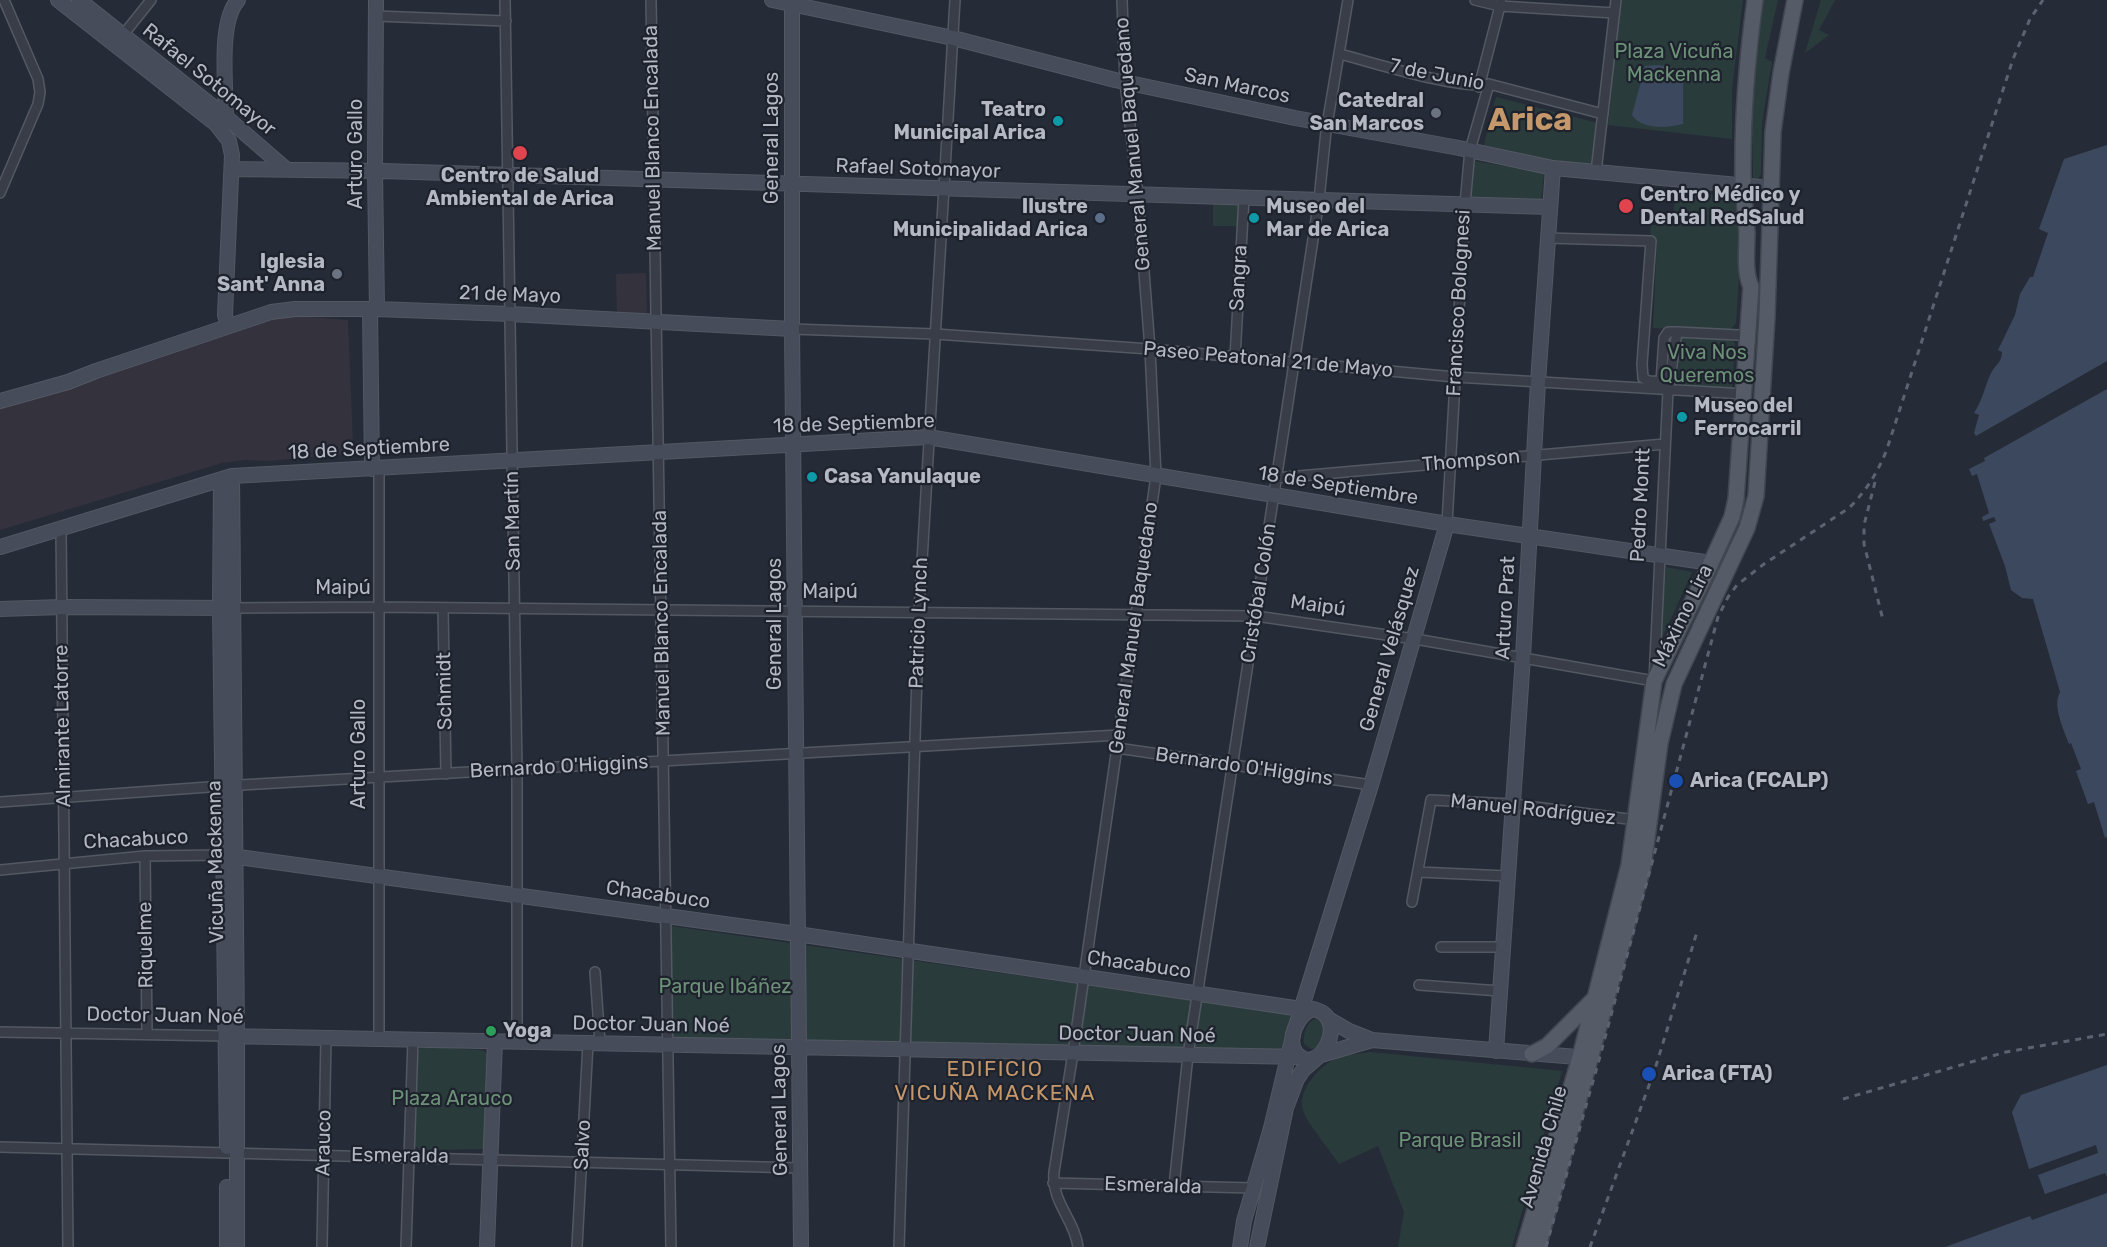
<!DOCTYPE html>
<html>
<head>
<meta charset="utf-8">
<style>
	body { margin:0 }
	canvas { display:block; background:#252b37 }
</style>
</head>
<body>
<canvas width="2107" height="1247"></canvas>
<script>
const ctx = document.querySelector('canvas').getContext('2d');
ctx.lineJoin = 'round';
function paint(path, color) { ctx.fillStyle = color; ctx.fill(path, 'evenodd'); }
function trace(path, color, width, dash) { ctx.strokeStyle = color; ctx.lineWidth = width; ctx.lineCap = dash ? 'butt' : 'round'; ctx.setLineDash(dash || []); ctx.stroke(path); }
function drawText(font, color, halo, rows, align = 'center') {
  ctx.font = font + ' Rubik,sans-serif'; ctx.lineWidth = 4.5; ctx.setLineDash([]); ctx.textBaseline = 'middle'; ctx.strokeStyle = halo; ctx.fillStyle = color; for (const [text, x, y, turn = 0] of rows) {
    ctx.save(); ctx.translate(x, y); ctx.rotate((+turn || 0) * Math.PI / 180); ctx.textAlign = isNaN(turn) ? turn : align; if (halo) ctx.strokeText(text, 0, 0); ctx.fillText(text, 0, 0); ctx.restore();
  }
}
paint(new Path2D(`
	M646,273L647,314H617L616,274Z
	M296,316L348,320L353,447L346,454L268,461L245,460L222,463L0,530V398L251,320Z`), '#34323c');
paint(new Path2D(`
	M1619,0H1743L1732,89V139L1608,125Z
	M1763,0H1778L1765,58L1772,62L1762,123L1761,174L1757,181L1754,180L1753,177L1751,93L1757,28Z
	M1821,0H1835L1819,30L1829,35L1805,53Z
	M1496,97L1598,123L1593,165L1553,162L1484,145Z
	M1474,161L1544,173L1541,204L1468,199Z
	M1676,191L1728,196L1737,206L1740,260L1736,323L1732,328L1726,331L1653,328L1657,240L1650,234L1651,225H1656L1657,216L1673,217Z
	M1213,204H1241L1240,226H1213Z
	M1680,337L1732,340L1735,343L1732,390H1677Z
	M1666,567L1692,572L1660,643Z
	M671,926L1288,1014L1292,1019L1284,1047L1280,1051L675,1039L672,1033Z
	M1315,1019C1330,1022 1324,1038 1317,1048L1311,1049L1304,1044C1303,1034 1306,1023 1315,1019Z
	M425,1047L482,1050L489,1055L485,1147L483,1149L421,1150L414,1145L417,1054L419,1049Z
	M1370,1052L1562,1071L1512,1247H1398L1404,1212L1378,1146L1339,1164C1329,1149 1311,1128 1304,1113C1295,1092 1319,1066 1337,1058C1346,1054 1360,1054 1370,1052Z`), '#2a3b3c');
paint(new Path2D(`
	M1656,65L1668,66L1683,72V124C1667,128 1642,130 1632,115L1645,66Z
	M2107,145V361L1976,436L1974,433L1979,415L1974,413C1982,401 1985,386 1991,373C1996,364 2002,362 2002,352L1998,350L2015,315L2020,294L2030,277H2033L2048,233L2039,229L2064,159Z
	M2107,389V837L2105,838L2094,802L2088,804L2076,771L2081,769L2071,743L2069,744C2064,730 2052,706 2060,692L2033,599L2022,598L2011,590L2005,566L1989,524L1996,521L1994,517L1983,521L1982,517L1989,513L1977,474L1972,476L1969,469L1985,461L1984,458Z
	M2107,1065V1177L2105,1173L2045,1194L2038,1175L2098,1153L2096,1145L2029,1169L2012,1112L2021,1095Z
	M2107,1193V1247H1945L2030,1216L2032,1220Z`), '#3c485e');
const street = new Path2D(`
	M505,0L517,770V1042
	M651,0L671,1247
	M1475,0L1500,6L1614,13
	M376,16L506,21
	M123,35L151,0
	M1340,54C1371,62 1462,91 1489,84L1603,114
	M1479,87L1501,2
	M1596,172L1616,0
	M0,193L38,104L40,92L38,79L4,0
	M1547,238L1651,241L1642,364L1643,378L1649,381L1670,382
	M792,329L935,334L1150,349L1455,377L1745,394
	M1235,357L1244,198
	M1661,382L1664,338L1668,332H1677
	M1276,478L1665,444
	M1447,524L1465,204L1470,150L1489,84
	M61,529L68,1247
	M232,608L378,607L1256,616L1421,640L1654,681L1668,391L1677,332L1738,335
	M443,608L446,774
	M1117,748L1371,785
	M0,802L223,786L1119,735
	M145,856L147,1034
	M0,870L145,856L224,855
	M1418,872L1507,876
	M1412,902L1431,800L1512,804L1636,820
	M1441,947H1502
	M595,972L600,1043
	M1419,985L1500,991
	M0,1032L226,1036
	M379,1039V469
	M0,1147L800,1168
	M1053,1183L1253,1188
	M1174,1186L1188,1055L1319,200L1326,131L1348,0
	M322,1247L326,1038
	M406,1247L413,1040
	M577,1247L588,1043
	M899,1247L919,612L955,0
	M1078,1247C1075,1220 1051,1202 1054,1172L1073,1053L1156,476L1150,349L1138,195L1125,82L1122,0`);
const secondary = new Path2D(`
	M58,0L216,124L229,141L232,155L225,315L228,326
	M79,0L226,117L286,169
	M376,0L375,171L377,309
	M772,0L953,38L1115,80L1295,118L1459,148L1553,168L1771,188
	M792,4V329L801,1247
	M226,117C226,87 218,22 238,0
	M232,169L383,171L1549,207
	M370,309L372,469
	M0,401L68,382L96,371L271,312L295,309H377L510,314L792,329
	M232,476L237,1037V1247
	M221,480L220,608L227,1147
	M0,547L232,476L928,437L1447,524L1711,563
	M0,609L62,607L229,608
	M224,855L797,934L1308,1010
	M1313,1009C1352,1017 1318,1080 1296,1053C1286,1039 1298,1014 1313,1009Z
	M1330,1020L1349,1031L1372,1040L1589,1058
	M1296,1026L1371,785L1447,524
	M226,1036L1301,1057
	M1496,1051L1523,657L1538,382L1553,168
	M1321,1055L1372,1040
	M227,1187V1247
	M487,1247L495,1041
	M1240,1247L1244,1221L1271,1128L1293,1036
	M1257,1247L1286,1108L1297,1079L1303,1070L1319,1056`);
const primary = new Path2D(`
	M1532,1054L1547,1046L1593,1000
	M1524,1247L1580,1057L1629,865L1654,681L1711,563L1732,517L1736,499L1751,287C1744,270 1747,251 1747,233C1746,214 1743,196 1743,178C1742,118 1747,59 1755,0
	M1538,1247L1643,867L1660,743L1674,684L1747,528L1756,496L1767,317L1773,132L1781,73L1795,0`);
trace(street, '#535862', 12);
trace(secondary, '#535862', 16);
trace(primary, '#414650', 18);
trace(street, '#383d47', 9);
trace(secondary, '#464c5a', 14);
trace(primary, '#565c67', 15);
trace(new Path2D(`
	M1875,482L1864,525V544L1883,620
	M1843,1099L2006,1052L2107,1034
	M1546,1247L1599,1060L1718,617L1728,597L1737,585L1764,564L1849,508C1867,490 1878,472 1887,449L2013,59L2030,19L2043,0
	M1590,1247L1655,1069L1697,932`), '#5c6370', 3, [6, 6]);
for (const [x, y, r, color] of [
	[1436,113,6,"#6b7280"],
	[1058,121,6,"#0f9aa8"],
	[520,153,8,"#e0444e"],
	[1626,206,8,"#e0444e"],
	[1100,218,6,"#5c6f8a"],
	[1254,218,6,"#0f9aa8"],
	[337,274,6,"#6b7280"],
	[1682,417,6,"#0f9aa8"],
	[812,477,6,"#0f9aa8"],
	[1676,781,8,"#1a4fb4"],
	[491,1031,6,"#2e9e5b"],
	[1649,1074,8,"#1a4fb4"]
]) { const dot = new Path2D(); dot.arc(x, y, r, 0, 2 * Math.PI); ctx.fillStyle = color; ctx.fill(dot); trace(dot, '#1d222c', 2); }
drawText('20px', '#6d9178', '#1d222c', [
	["Plaza Vicuña",1674,52],
	["Mackenna",1674,75],
	["Viva Nos",1707,353],
	["Queremos",1707,376],
	["Parque Ibáñez",725,987],
	["Plaza Arauco",452,1099],
	["Parque Brasil",1460,1141]
]);
drawText('20px', '#b3b8c3', '#1d222c', [
	["7 de Junio",1437,75,11],
	["Rafael Sotomayor",209,80,39],
	["San Marcos",1237,86,12],
	["Manuel Blanco Encalada",653,138,-91],
	["General Lagos",772,138,-90],
	["General Manuel Baquedano",1133,144,-95],
	["Arturo Gallo",356,154,-90],
	["Rafael Sotomayor",918,169,2],
	["Sangra",1239,278,-87],
	["21 de Mayo",510,295,2],
	["Francisco Bolognesi",1459,303,-87],
	["Paseo Peatonal 21 de Mayo",1268,360,5],
	["18 de Septiembre",854,424,-2],
	["18 de Septiembre",369,449,-3],
	["Thompson",1471,461,-5],
	["18 de Septiembre",1338,486,9],
	["Pedro Montt",1641,505,-87],
	["San Martín",513,521,-91],
	["Maipú",343,588],
	["Maipú",830,592],
	["Cristóbal Colón",1259,593,-81],
	["Maipú",1318,606,8],
	["Arturo Prat",1506,608,-87],
	["Máximo Lira",1683,616,-64],
	["Manuel Blanco Encalada",662,623,-91],
	["Patricio Lynch",919,623,-88],
	["General Lagos",775,624,-90],
	["General Manuel Baquedano",1134,628,-82],
	["General Velásquez",1390,649,-74],
	["Schmidt",445,691,-91],
	["Almirante Latorre",63,726,-91],
	["Arturo Gallo",359,754,-90],
	["Bernardo O'Higgins",559,767,-3],
	["Bernardo O'Higgins",1244,767,8],
	["Manuel Rodríguez",1533,810,6],
	["Chacabuco",136,840,-3],
	["Vicuña Mackenna",216,862,-91],
	["Chacabuco",658,895,8],
	["Riquelme",146,945,-91],
	["Chacabuco",1139,965,8],
	["Doctor Juan Noé",165,1016,1],
	["Doctor Juan Noé",651,1025,1],
	["Doctor Juan Noé",1137,1035,1],
	["General Lagos",780,1110,-91],
	["Arauco",324,1143,-89],
	["Salvo",583,1145,-87],
	["Avenida Chile",1544,1147,-74],
	["Esmeralda",400,1156,1],
	["Esmeralda",1153,1186,2]
]);
drawText('bold 20px', '#b3b8c3', '#1d222c', [
	["Catedral",1424,101,"right"],
	["San Marcos",1424,124,"right"],
	["Teatro",1046,110,"right"],
	["Municipal Arica",1046,133,"right"],
	["Centro de Salud",520,176,"center"],
	["Ambiental de Arica",520,199,"center"],
	["Centro Médico y",1640,195],
	["Dental RedSalud",1640,218],
	["Ilustre",1088,207,"right"],
	["Municipalidad Arica",1088,230,"right"],
	["Museo del",1266,207],
	["Mar de Arica",1266,230],
	["Iglesia",325,262,"right"],
	["Sant' Anna",325,285,"right"],
	["Museo del",1694,406],
	["Ferrocarril",1694,429],
	["Casa Yanulaque",824,477],
	["Arica (FCALP)",1690,781],
	["Yoga",503,1031],
	["Arica (FTA)",1662,1074]
], 'left');
ctx.letterSpacing = '1.5px';
drawText('21px', '#c5986c', '#1d222c', [
	["EDIFICIO",995,1070],
	["VICUÑA MACKENA",995,1094]
]);
ctx.letterSpacing = '0px';
drawText('bold 32px', '#c5986c', '#1d222c', [
	["Arica",1530,121]
]);
</script>
</body>
</html>
